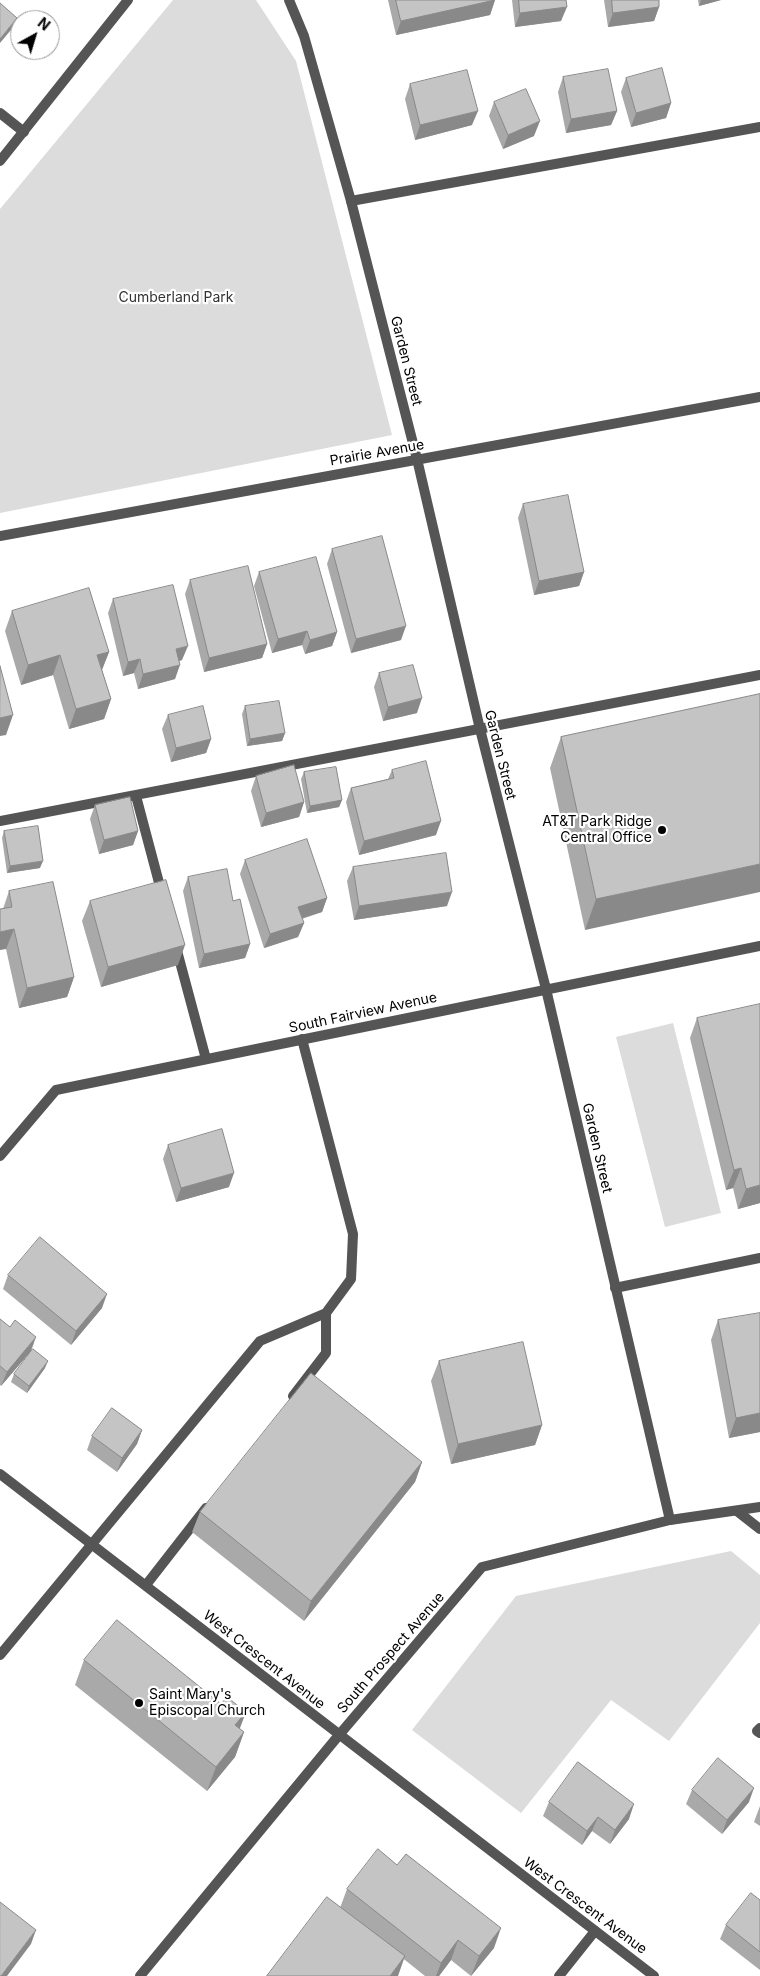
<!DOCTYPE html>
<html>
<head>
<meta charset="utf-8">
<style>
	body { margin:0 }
	#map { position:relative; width:760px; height:1976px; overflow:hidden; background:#fff; font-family:Inter,sans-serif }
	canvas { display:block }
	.north { position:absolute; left:10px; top:10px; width:50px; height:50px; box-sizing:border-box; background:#fff; border:1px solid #999; border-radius:50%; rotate:39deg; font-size:14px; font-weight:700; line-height:20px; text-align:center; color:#000 }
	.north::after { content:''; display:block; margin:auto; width:18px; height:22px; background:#000; clip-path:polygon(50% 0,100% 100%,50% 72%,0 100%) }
</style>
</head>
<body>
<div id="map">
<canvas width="760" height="1976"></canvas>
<div class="north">N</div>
</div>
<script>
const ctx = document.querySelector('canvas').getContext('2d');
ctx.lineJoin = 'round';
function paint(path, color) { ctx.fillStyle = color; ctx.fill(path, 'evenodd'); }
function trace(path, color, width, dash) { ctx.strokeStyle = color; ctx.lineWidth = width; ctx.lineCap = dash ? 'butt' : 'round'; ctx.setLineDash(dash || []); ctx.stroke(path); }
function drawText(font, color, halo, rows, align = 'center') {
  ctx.font = font + ' Inter,sans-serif'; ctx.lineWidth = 4.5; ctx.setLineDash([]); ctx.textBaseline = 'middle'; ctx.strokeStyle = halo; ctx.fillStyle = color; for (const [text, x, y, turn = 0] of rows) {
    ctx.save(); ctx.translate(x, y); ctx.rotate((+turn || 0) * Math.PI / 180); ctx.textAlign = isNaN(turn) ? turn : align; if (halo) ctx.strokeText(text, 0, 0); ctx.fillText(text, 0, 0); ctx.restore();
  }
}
paint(new Path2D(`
	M173,0H256L296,61L392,435L0,513V209Z
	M673,1023L721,1213L665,1227L616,1037Z
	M731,1551L760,1575V1623L669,1741L611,1700L521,1813L412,1730L516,1596Z`), '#dcdcdc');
trace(new Path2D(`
	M0,113L24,132
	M351,201L760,127
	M136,796L162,894
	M0,821L760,675
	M176,947L206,1059
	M615,1288L760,1258
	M293,1396L326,1353V1313
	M146,1585L206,1508
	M0,1655L260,1341L326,1313L351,1279L353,1234L302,1039
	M760,1728L757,1731L760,1733
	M559,1976L595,1931`), '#555', 10);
trace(new Path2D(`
	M289,0L304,36L351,201L417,459L480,729L546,989L670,1520
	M0,536L760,397
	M0,1156L56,1090L760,946
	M0,1474L654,1976
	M737,1511L760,1529
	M140,1976L339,1735`), '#555', 10);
trace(new Path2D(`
	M0,161L128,0
	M339,1735L482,1567L670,1520L760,1507`), '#555', 10);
paint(new Path2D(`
	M388,0H495L490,15L396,35Z
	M512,0H566L561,21L515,27Z
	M604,0H659V7L654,21L608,27Z
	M698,0H721L699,6Z
	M563,77L617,111L611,125L566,133L558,92Z
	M626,78L671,103L666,118L631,127L621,92Z
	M410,84L472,125L415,140L405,99Z
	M494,102L534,136L503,149L489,116Z
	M523,504L584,572L579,586L534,595L518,518Z
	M332,549L401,640L351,653L327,564Z
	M259,572L337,632L332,646L305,654L302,645L272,653L254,586Z
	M190,580L267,644L262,658L204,672L185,594Z
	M113,599L182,660L179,661L175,679L138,689L134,673L123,676L108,613Z
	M12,611L109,652L102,670L111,699L104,719L69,729L53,675L21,685L5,631Z
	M379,673L417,713L383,721L374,687Z
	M760,694L585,930L550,768L561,737Z
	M245,706L285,733L282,741L247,746L242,714Z
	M168,715L211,739L206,753L171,762L162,729Z
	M392,770L436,835L359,855L346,802L351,788L388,779Z
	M304,772L342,800L339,807L307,813L301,779Z
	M256,776L304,802L299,817L261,827L251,791Z
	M95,805L138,831L133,845L99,854L90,819Z
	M4,831L40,868L7,873L2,838Z
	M245,860L327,898L322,912L302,919L304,923L298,937L264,948L240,874Z
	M353,867L447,906L354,920L347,881Z
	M188,877L233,901L250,944L245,958L199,968L183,891Z
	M9,891L74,977L67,997L19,1008L6,949L3,909Z
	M90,901L178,965L101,987L82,921Z
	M697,1018L760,1203L738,1209L733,1188L726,1190L690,1038Z
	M168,1145L229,1187L176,1202L163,1159Z
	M8,1275L102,1308L71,1345L3,1289Z
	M0,1319L31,1351L1,1386L0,1385Z
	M718,1320L760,1432L729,1438L711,1340Z
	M439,1361L542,1425L535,1445L451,1464L431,1381Z
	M45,1368L27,1393L11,1382L14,1374Z
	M142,1430L137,1444L117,1472L87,1450L92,1436Z
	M422,1462L415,1482L304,1621L192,1532L200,1512Z
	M84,1660L246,1712L239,1728L244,1732L235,1757L207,1791L75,1685Z
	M692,1790L749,1802L722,1834L686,1804Z
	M549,1802L629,1819L610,1844L592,1831L582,1845L543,1816Z
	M760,1806V1826L754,1822Z
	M347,1889L494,1948L471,1976L451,1960L439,1976H425L340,1908Z
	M760,1900V1970L720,1939L726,1925Z`), '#a9a9a9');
paint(new Path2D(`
	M495,0L490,15L396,35L401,21Z
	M701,0H721L699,6Z
	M567,7L561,21L515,27L520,13Z
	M659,7L654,21L608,27L613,13Z
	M17,18L15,25L0,43V39Z
	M671,103L666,118L631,127L636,113Z
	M478,111L472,125L415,140L420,125Z
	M617,111L611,125L566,133L571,119Z
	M540,121L534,136L503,149L508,135Z
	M584,572L579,586L534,595L539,581Z
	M406,626L401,640L351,653L356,639Z
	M307,631L302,645L272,653L278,639Z
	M337,632L332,646L305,654L310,640Z
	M267,644L262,658L204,672L209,658Z
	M188,646L182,660L171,663L176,649Z
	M109,652L101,672L97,655Z
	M60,655L53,675L21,685L28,665Z
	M140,659L134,673L123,676L128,662Z
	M180,665L175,679L138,689L143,674Z
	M422,698L417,713L383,721L388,707Z
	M111,699L104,719L69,729L76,709Z
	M13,715L6,735L0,736V718Z
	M285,733L282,741L247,746L250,739Z
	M211,739L206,753L171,762L176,748Z
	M342,800L339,807L307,813L310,806Z
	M304,802L299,817L261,827L266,813Z
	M441,821L436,835L359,855L364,841Z
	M138,831L133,845L99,854L104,840Z
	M43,861L40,868L7,873L10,866Z
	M760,864V892L585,930L596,899Z
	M452,892L447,906L354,920L359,906Z
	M327,898L322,912L293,921L298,907Z
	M304,923L298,937L264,948L270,934Z
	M14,929L6,949L0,950V932Z
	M250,944L245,958L199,968L204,954Z
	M185,945L178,965L101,987L108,967Z
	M74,977L67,997L19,1008L27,988Z
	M741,1168L733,1188L726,1190L734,1170Z
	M234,1173L229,1187L176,1202L181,1188Z
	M760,1185V1203L738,1209L746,1189Z
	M107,1294L102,1308L71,1345L76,1331Z
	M36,1337L31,1351L1,1386L7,1372Z
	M48,1361L45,1368L27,1393L29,1386Z
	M760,1413V1432L729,1438L736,1418Z
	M542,1425L535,1445L451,1464L458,1444Z
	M142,1430L137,1444L117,1472L122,1458Z
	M422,1462L415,1482L304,1621L311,1601Z
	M246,1712L237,1736L235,1725Z
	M244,1732L235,1757L207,1791L216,1767Z
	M754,1788L749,1802L722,1834L727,1820Z
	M634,1804L629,1819L610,1844L615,1830Z
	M598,1817L592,1831L582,1845L587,1831Z
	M501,1928L494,1948L471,1976L479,1956Z
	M36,1930L31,1944L7,1976H1Z
	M458,1940L451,1960L439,1976H436L441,1963Z
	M405,1956L398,1976H390Z`), '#898989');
const building = new Path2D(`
	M396,0H495L401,21Z
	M519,0H566L567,7L520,13Z
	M612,0H659V7L613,13Z
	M0,3L17,18L0,39Z
	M662,68L671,103L636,113L626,78Z
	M608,69L617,111L571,119L563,77Z
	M467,70L478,111L420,125L410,84Z
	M526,89L540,121L508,135L494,102Z
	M568,495L584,572L539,581L523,504Z
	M382,536L406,626L356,639L332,549Z
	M316,557L337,632L310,640L307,631L278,639L259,572Z
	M248,566L267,644L209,658L190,580Z
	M173,585L188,646L176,649L180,665L143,674L140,659L128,662L113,599Z
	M89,588L109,652L97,655L111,699L76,709L60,655L28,665L12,611Z
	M413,665L422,698L388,707L379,673Z
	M0,666L13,715L0,718Z
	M760,694V864L596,899L561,737Z
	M279,701L285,733L250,739L245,706Z
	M203,706L211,739L176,748L168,715Z
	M426,761L441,821L364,841L351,788L394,778L392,770Z
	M294,765L304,802L266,813L256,776Z
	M336,767L342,800L310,806L304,772Z
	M130,797L138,831L104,840L95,805Z
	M38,826L43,861L10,866L4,831Z
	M307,839L327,898L298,907L304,923L270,934L245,860Z
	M446,853L452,892L359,906L353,867Z
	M227,869L233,901L240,899L250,944L204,954L188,877Z
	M166,880L185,945L108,967L90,901Z
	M53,882L74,977L27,988L14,929L0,932V909L12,907L9,891Z
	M760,1004V1185L746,1189L741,1168L734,1170L697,1018Z
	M222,1129L234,1173L181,1188L168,1145Z
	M40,1237L107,1294L76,1331L8,1275Z
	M760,1313V1413L736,1418L718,1320Z
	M0,1319L10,1327L15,1320L36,1337L7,1372L0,1366Z
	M523,1342L542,1425L458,1444L439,1361Z
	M33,1349L48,1361L29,1386L14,1374Z
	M311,1373L422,1462L311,1601L200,1512Z
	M112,1408L142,1430L122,1458L92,1436Z
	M117,1620L221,1704L227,1697L246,1712L235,1725L244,1732L216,1767L84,1660Z
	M718,1758L754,1788L727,1820L692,1790Z
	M578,1762L634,1804L615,1830L598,1817L587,1831L549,1802Z
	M378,1849L397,1865L406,1854L501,1928L479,1956L458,1940L441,1963L347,1889Z
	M751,1893L760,1900V1952L726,1925Z
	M327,1897L405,1956L390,1976H267Z
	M0,1902L36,1930L1,1976H0Z`);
paint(building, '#c4c4c4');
trace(building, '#898989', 1);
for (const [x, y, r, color] of [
	[662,830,5,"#000"],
	[139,1703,5,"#000"]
]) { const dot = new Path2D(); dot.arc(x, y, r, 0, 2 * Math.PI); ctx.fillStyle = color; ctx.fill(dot); trace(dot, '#fff', 2); }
drawText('14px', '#333', '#fff', [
	["Cumberland Park",176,298]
]);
drawText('14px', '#000', '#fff', [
	["Garden Street",406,361,76],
	["Prairie Avenue",377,453,-10],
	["Garden Street",500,755,76],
	["South Fairview Avenue",363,1013,-12],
	["Garden Street",597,1148,77],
	["South Prospect Avenue",391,1653,-49],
	["West Crescent Avenue",264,1660,38],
	["West Crescent Avenue",585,1906,37]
]);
drawText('14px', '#000', '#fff', [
	["AT&T Park Ridge",652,822],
	["Central Office",652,838],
	["Saint Mary's",149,1695,"left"],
	["Episcopal Church",149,1711,"left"]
], 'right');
</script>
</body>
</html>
